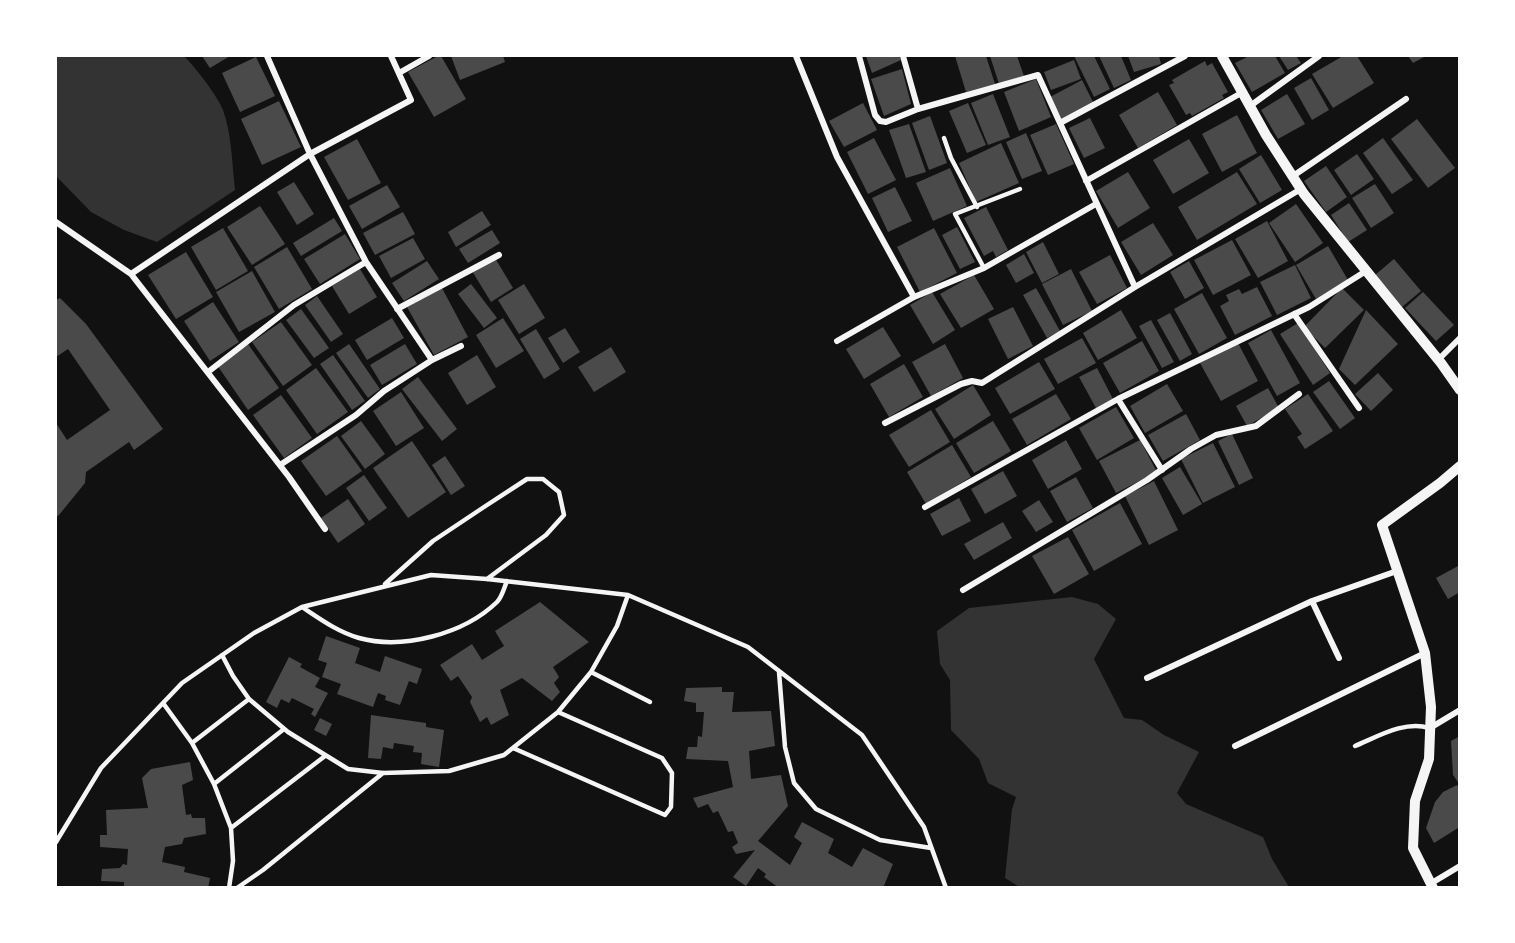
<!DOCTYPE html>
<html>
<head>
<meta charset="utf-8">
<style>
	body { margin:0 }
	#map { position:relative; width:1515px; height:943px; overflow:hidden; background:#111; font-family:"Nunito Sans",sans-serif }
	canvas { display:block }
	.frame { position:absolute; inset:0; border:57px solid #fff; pointer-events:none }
</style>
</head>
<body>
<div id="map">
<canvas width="1515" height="943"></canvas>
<div class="frame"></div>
</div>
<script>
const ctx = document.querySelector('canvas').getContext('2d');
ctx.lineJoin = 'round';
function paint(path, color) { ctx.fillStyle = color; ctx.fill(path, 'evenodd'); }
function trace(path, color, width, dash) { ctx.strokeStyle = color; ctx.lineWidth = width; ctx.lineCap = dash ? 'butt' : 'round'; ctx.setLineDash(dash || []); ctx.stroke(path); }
paint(new Path2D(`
	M56,56H184C195,67 217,95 223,110C232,135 232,164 235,190L157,242L124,230L91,212L56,176Z
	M1072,597L1098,604L1116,619L1094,659L1124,718L1142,720L1164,735L1199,752L1177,793L1186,804L1263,837L1272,859L1289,887L1021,888L1005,878L1012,809L1016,797L988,783L979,759L951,730L950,680L940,664L937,631L969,608Z`), '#333');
paint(new Path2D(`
	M202,56H230L210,68Z
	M438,56H441L466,99L434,117L408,72Z
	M451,56H503L505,62L460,80Z
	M866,56H899L901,60L872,73Z
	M955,56H986L995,84L966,92Z
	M990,56H1017L1024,76L999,84Z
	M1074,56H1094L1110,89L1094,97Z
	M1099,56H1121L1131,80L1114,88Z
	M1128,56H1159L1161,64L1134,72Z
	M1249,56H1275L1285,73L1252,92L1235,63Z
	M1279,56H1296L1301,63L1288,70Z
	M1343,56H1357L1374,83L1333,108L1312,74Z
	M1408,56H1426L1413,63Z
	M256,57L275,96L240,112L222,73Z
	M1074,60L1081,79L1051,90L1044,72Z
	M1205,61L1207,66L1212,63L1228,92L1222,95L1224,98L1192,116L1190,113L1186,115L1169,85L1174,83L1172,80Z
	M902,69L911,104L884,116L871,79Z
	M1311,78L1329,110L1312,120L1294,88Z
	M1036,79L1051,117L1019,131L1004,92Z
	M1082,80L1094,104L1062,120L1050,97Z
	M1158,92L1177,125L1138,148L1119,115Z
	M993,94L1010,137L988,145L971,103Z
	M1287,94L1305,124L1278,139L1261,110Z
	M279,101L301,147L262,165L241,119Z
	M863,103L877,130L844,147L829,121Z
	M968,103L986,145L967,153L949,111Z
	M1237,115L1257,153L1222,172L1202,134Z
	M930,116L947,163L929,170L912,123Z
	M1090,118L1105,148L1084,158L1069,128Z
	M1417,119L1455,168L1428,188L1391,139Z
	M909,124L926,172L906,178L889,130Z
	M1056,124L1074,164L1048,175L1030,135Z
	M1026,133L1042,171L1022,179L1006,142Z
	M874,138L896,180L868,194L847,152Z
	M1383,138L1413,180L1392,194L1363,153Z
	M357,139L381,183L348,200L324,157Z
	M1189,139L1209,173L1173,194L1153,160Z
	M1001,143L1019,183L976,202L959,163Z
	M1357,154L1374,179L1351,195L1334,170Z
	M1261,155L1282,190L1260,203L1239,169Z
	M1326,166L1347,197L1326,212L1304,181Z
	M950,168L967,206L933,221L916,183Z
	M1128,172L1150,208L1118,228L1096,191Z
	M1237,172L1257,204L1197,240L1178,207Z
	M294,182L314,214L297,225L277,192Z
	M1375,184L1394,213L1371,228L1352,198Z
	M387,185L400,207L362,229L349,206Z
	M895,187L912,221L888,232L872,198Z
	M1349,203L1367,230L1348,242L1331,215Z
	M1296,204L1323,243L1295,262L1269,223Z
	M260,206L285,244L252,265L227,227Z
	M986,207L1008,250L996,257L993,251L984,256L964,218Z
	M482,211L491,225L456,247L448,232Z
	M403,212L415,234L375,255L363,233Z
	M334,218L342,231L301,256L293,243Z
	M1267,221L1288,261L1258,278L1235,239Z
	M1153,223L1173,255L1141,275L1121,242Z
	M957,227L975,262L960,269L942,235Z
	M223,228L248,271L216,290L191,247Z
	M934,228L957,273L920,292L897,247Z
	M492,230L500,243L468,263L459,249Z
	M345,234L360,259L320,284L304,259Z
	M413,238L425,259L391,278L379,256Z
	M1232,240L1251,275L1213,295L1194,260Z
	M1043,242L1059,274L1042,283L1026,252Z
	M1328,246L1348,280L1316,299L1296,265Z
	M287,247L312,289L279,309L254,267Z
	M186,252L213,297L176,319L148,275Z
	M1024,254L1034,273L1016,283L1006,265Z
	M1110,255L1127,288L1097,304L1079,272Z
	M495,258L513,288L491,302L472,271Z
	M1394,259L1421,291L1402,307L1375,275Z
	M427,261L439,279L404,301L392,283Z
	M1189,261L1204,288L1185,299L1170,272Z
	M1295,265L1311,298L1277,315L1260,282Z
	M360,269L377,297L349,314L332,286Z
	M1071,269L1092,311L1063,325L1042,284Z
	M252,271L275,312L239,332L216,292Z
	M974,275L994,309L961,328L940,294Z
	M471,284L497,318L484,328L458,294Z
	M524,284L545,318L519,334L498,300Z
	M1257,287L1272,316L1235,335L1220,306L1229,301L1226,295L1239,289L1242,294Z
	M442,288L468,337L434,355L407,307Z
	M1036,288L1060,331L1047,338L1023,295Z
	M1342,288L1364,310L1325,348L1304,327Z
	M932,292L955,330L933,344L910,305Z
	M1423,292L1454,325L1436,341L1405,308Z
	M1202,293L1227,338L1199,354L1174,309Z
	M317,296L343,334L331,342L305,305Z
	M60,298L86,324L163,429L134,450L129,442L86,472L85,483L59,515L56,517V423L67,440L110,410L68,349L56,357V300Z
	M213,302L239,342L210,361L184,321Z
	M1013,307L1033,346L1008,359L988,319Z
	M301,309L329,348L314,358L286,320Z
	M1121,310L1137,338L1098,360L1083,333Z
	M1366,310L1398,344L1355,385L1339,369Z
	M1170,313L1192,354L1180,361L1157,320Z
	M392,318L404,338L367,360L355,340Z
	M503,318L524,351L496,368L476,335Z
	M1151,320L1174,362L1162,368L1139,326Z
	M281,322L312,365L283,386L252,342Z
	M1298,323L1330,373L1313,385L1280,334Z
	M883,327L901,356L864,379L846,349Z
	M565,328L580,352L563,363L548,338Z
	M536,329L560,369L544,379L520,339Z
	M1271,330L1300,383L1277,396L1248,343Z
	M1082,338L1096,363L1058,384L1044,359Z
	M1142,341L1159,371L1120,393L1103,363Z
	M1238,343L1258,381L1221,401L1200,363Z
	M248,344L279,388L248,410L217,365Z
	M349,344L380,389L368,398L336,353Z
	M405,344L417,364L382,385L370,365Z
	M945,344L963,378L931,396L912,362Z
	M611,347L626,372L594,392L578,367Z
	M333,355L365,401L352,410L320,364Z
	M477,355L496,387L467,405L448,373Z
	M1039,362L1055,389L1010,414L995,388Z
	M904,364L923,397L889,417L870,384Z
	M316,368L348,412L317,434L286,390Z
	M1097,368L1113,399L1096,408L1079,377Z
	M1378,373L1393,390L1371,411L1355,394Z
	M418,377L457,429L442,441L402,389Z
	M1329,381L1355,418L1340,429L1313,392Z
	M1167,384L1183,411L1145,433L1130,406Z
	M973,385L991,415L954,439L935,409Z
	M1268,388L1279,408L1247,426L1236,406Z
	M401,392L424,428L396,446L373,411Z
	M1056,394L1071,419L1027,445L1012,419Z
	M1308,394L1333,431L1305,449L1297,437L1302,434L1285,409Z
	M281,395L312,438L284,458L253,415Z
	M1116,407L1134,438L1097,460L1079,428Z
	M931,410L950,442L909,467L889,435Z
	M1186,414L1200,440L1163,461L1148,435Z
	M361,421L385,454L365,469L341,436Z
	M993,421L1011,451L974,473L956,443Z
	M1232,434L1253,478L1239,485L1218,441Z
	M337,436L362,471L326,496L301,461Z
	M1066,440L1082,469L1048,489L1032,460Z
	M1140,440L1157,472L1116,493L1099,461Z
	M412,441L446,492L408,518L373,468Z
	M1213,443L1235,487L1203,503L1181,459Z
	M952,445L971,477L926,504L907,472Z
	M445,456L465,486L451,495L432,465Z
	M1180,467L1202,504L1183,515L1162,478Z
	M1003,471L1017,496L985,514L971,489Z
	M364,475L387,508L369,521L346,488Z
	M1076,477L1093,508L1067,522L1050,491Z
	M1154,481L1178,530L1149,545L1125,496Z
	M959,498L971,521L942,536L930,514Z
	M348,499L365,524L338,543L321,518Z
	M1039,500L1053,522L1036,532L1022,511Z
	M1120,503L1142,544L1094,571L1072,530Z
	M1003,522L1012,538L974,560L964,544Z
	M1068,537L1089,574L1054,594L1032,556Z
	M1460,565V592L1448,599L1436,578Z
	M540,602L589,642L553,667L559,677L554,683L560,692L552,701L522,678L500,690L509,715L491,725L487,717L480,722L470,702L472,697L458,676L451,681L440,665L472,644L482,660L504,646L495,631Z
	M326,636L360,648L355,663L380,672L385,656L422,669L417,684L409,681L400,705L385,700L386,696L378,693L373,707L337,694L341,684L322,677L327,663L318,660Z
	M289,657L302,664L300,667L320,678L315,687L328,693L315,717L311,714L314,709L292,698L289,703L281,699L277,708L266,702Z
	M722,687V692H734L732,712L771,711L775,746L749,751L751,779L781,775L788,806L758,841L790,865L802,843L794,837L802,822L834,839L828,853L852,867L863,848L893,864L883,888H779L764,877L766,874L758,868L746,886L733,877L755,850L736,854L732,847L738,843L733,831L728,832L718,811L713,813L708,804L698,808L693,798L733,787L728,761L686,759L688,747H697L698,736L702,737L704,712H696V703L684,701L686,688Z
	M371,715L426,723V727L444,730L439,767L421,764L422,753L413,752L414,746L394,743L393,749L383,747L381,759L368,758Z
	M320,718L332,724L326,736L314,730Z
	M1460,736V785L1453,775L1451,741Z
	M190,762L193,780L182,785L186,815L191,814L192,818H205L206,834L184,838L182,844L165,847L162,862L185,867L184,872L210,878L208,888H124V882L101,881L102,869L120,868L123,864L127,865L128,849L100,847V835H107L106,810L148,808L142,778L151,769Z
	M1457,785L1460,790V831L1458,828L1434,843L1426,828L1435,802L1443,792Z`), '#4a4a4a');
trace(new Path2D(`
	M944,138L951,158L977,207
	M984,268L955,214L1020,189
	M385,584L433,541L484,507L527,479H543L559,492L564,515L546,535L487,579
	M302,607C320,619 338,632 359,638C403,650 464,634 497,602C502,597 504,588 507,581
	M222,655L233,676L249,699L288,732L348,769L383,773L449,771L504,755L558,712L591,672L617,626L628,595
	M591,672L650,702
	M779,672L785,747L794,783L816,809L880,840L931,848
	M163,703L192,743L214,784L231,828L233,861L229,888
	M192,743L249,699
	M1355,746C1377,737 1405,720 1429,728
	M513,748L665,815L671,807L672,773L662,758L558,712
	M214,784L284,729
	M231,828L325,756
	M56,842L101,768L182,683L254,633L302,607L431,575L487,579L628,595L748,647L862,735L924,827L946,888
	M237,888L263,870L383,773`), '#f5f5f5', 4.5);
trace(new Path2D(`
	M267,56L310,154L366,262L432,360
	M796,56L837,157L914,297
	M859,56L875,115L880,121L886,122L918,109L1038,75L1135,287
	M903,56L918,109
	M399,73L429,56
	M1250,106L1319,56
	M1060,123L1185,56
	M1293,176L1406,99
	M1086,181L1243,92
	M56,222L131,274L289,477L325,529
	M131,274L310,154L411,100L391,56
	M397,309L499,255
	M1294,314L1359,408
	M837,341L914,297L984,268L1096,204
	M1438,360L1460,338
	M208,372L294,305L366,262
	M1118,399L1162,470
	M885,423L961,384L972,381L982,383L1135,287L1301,189
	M280,465L356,415L384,391L432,360L461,346
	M925,507L1118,399L1309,307L1366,271
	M963,590L1147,480L1191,449L1216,435L1256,426L1299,394
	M1312,601L1339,658
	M1147,678L1312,601L1397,571
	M1430,728L1460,710
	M1235,746L1425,653
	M1430,884L1460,866`), '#f5f5f5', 6);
trace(new Path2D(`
	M1222,56L1266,135L1304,194L1441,363L1460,390
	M1433,888L1413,848L1415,801L1429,759L1431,707L1425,653L1382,525L1440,483L1460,466`), '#f5f5f5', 10);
</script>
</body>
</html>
